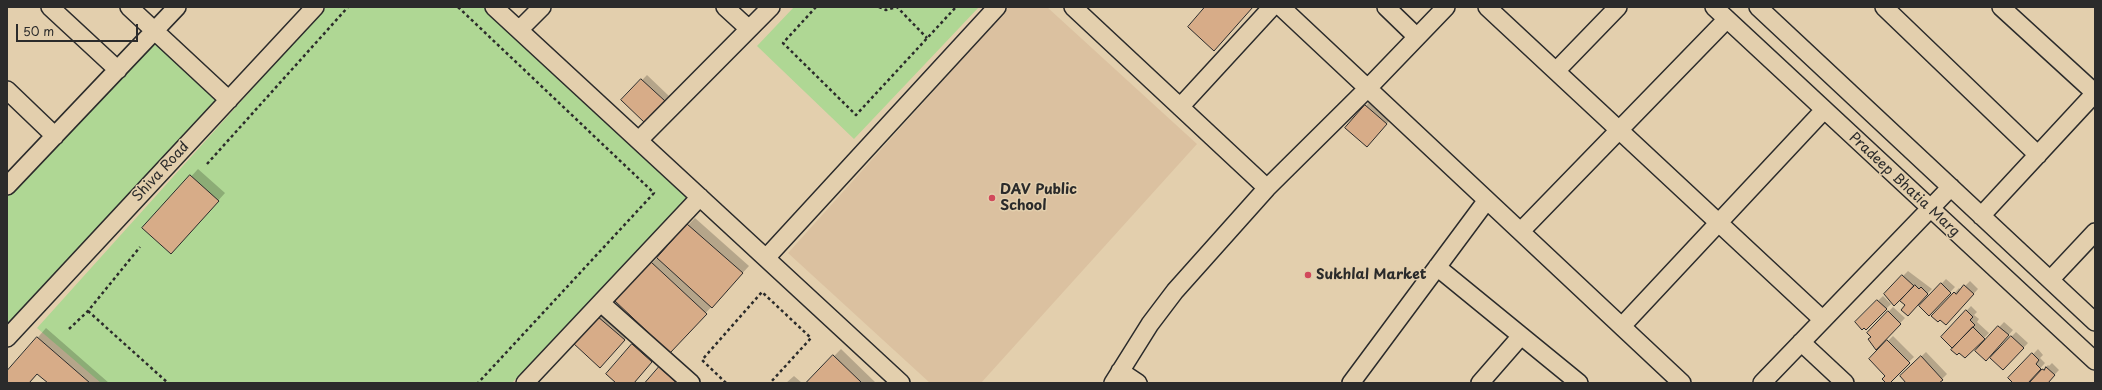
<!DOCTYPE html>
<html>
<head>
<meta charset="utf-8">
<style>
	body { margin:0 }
	#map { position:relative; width:2102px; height:390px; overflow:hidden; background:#e3cfad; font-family:"Playpen Sans",sans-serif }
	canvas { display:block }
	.frame { position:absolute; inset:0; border:8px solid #2b2b2b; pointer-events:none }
	.scale { position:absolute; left:16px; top:24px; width:122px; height:18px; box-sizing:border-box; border:2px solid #2b2b2b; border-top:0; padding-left:5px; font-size:12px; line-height:14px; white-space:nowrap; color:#2b2b2b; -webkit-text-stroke:3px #e3cfad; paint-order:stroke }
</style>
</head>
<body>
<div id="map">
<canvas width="2102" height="390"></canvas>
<div class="frame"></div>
<div class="scale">50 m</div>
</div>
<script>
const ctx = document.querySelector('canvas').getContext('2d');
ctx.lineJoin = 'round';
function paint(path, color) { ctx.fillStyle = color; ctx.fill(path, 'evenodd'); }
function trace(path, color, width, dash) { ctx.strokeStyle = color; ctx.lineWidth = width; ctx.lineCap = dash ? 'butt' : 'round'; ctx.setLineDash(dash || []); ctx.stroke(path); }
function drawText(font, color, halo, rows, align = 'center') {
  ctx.font = font + ' "Playpen Sans",sans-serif'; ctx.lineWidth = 3; ctx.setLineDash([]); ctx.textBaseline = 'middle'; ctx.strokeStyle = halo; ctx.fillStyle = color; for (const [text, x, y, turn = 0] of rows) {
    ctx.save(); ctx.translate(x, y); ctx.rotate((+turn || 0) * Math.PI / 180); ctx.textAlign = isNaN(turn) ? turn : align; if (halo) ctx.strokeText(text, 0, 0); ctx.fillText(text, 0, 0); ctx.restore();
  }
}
paint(new Path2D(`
	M1009,7H1047L1197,144L981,383H930L788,253Z`), '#dbc1a0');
paint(new Path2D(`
	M326,7H483L688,197L512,383H101L37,328Z
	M794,7H979L854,139L757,46Z
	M155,31L229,100L7,337V185Z`), '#afd794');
paint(new Path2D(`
	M647,75L669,96L645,121L623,100Z
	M1370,101L1391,119L1372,141L1347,128Z
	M198,169L225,193L178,245L144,228Z
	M695,218L749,266L679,342L616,301Z
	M1908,271L1932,289L1908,314L1907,305L1900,299L1885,294Z
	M1946,279L1955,287L1929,315L1920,306Z
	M1970,281L1978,289L1946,324L1940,319L1933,316L1959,288L1961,290Z
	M1883,296L1891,304L1866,329L1856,322Z
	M1971,306L1977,312L1974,315L1979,319L1977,322L1989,333L1965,357L1960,351L1957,354L1942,337Z
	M1893,307L1905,318L1876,349L1872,336L1868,333Z
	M605,309L631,333L607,359L574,343Z
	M2004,322L2013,330L1991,355L1977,351Z
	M46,328L109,383H49L38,373L30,383H7V373Z
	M2016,332L2028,343L2008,364L2011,337Z
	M1893,336L1914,357L1887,383V376L1870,359Z
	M637,340L656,357L634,383H617L632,345Z
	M841,349L876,383H808Z
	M2038,349L2043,355L2040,358L2045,363L2027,383H2015L2010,378Z
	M1926,352L1947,374L1938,383H1907L1901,376Z
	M667,361L692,383H646Z
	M2052,363L2059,370L2047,383H2030L2048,365L2049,366Z
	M794,376L802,383H786Z`), '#0003');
const building = new Path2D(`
	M1205,7H1253L1214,51L1188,27Z
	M641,79L665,101L645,123L621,100Z
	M1365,105L1387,124L1367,147L1345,128Z
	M190,175L219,201L171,254L142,228Z
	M687,224L743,273L712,308L657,258Z
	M651,262L707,314L670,353L615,301Z
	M1902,275L1914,286L1894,306L1884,294Z
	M1941,283L1951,293L1929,316L1919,306Z
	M1915,285L1919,289L1921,287L1928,294L1908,316L1901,310L1905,305L1900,301Z
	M1964,285L1974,294L1946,325L1940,320L1938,322L1931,316L1954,292L1956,294Z
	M1877,300L1887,309L1866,330L1864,328L1862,330L1855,322Z
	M1966,310L1973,317L1970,320L1975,325L1952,348L1941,337Z
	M1888,311L1901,324L1876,350L1868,339L1871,337L1867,333Z
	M597,316L625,340L600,368L573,343Z
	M1998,326L2009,335L1986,361L1975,351Z
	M1973,327L1985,339L1965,358L1959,353L1957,355L1951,350Z
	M2011,336L2024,348L2003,370L1990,358Z
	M37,337L90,383H48L37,374L29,383H7V371Z
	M1887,340L1910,363L1890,383H1886L1882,379L1885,376L1869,359Z
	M632,344L652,362L634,383H616L606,374Z
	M2032,353L2039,360L2036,364L2041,369L2028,383H2013L2008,378Z
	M833,355L862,383H806Z
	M1921,356L1943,380L1939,383H1906L1900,376Z
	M659,367L677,383H645Z
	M2046,367L2055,375L2048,383H2029L2042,369L2044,370Z`);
paint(building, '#d7ac88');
trace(building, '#2b2b2b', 1);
const minor = new Path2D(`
	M50,7L118,70
	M129,7L229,100
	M494,7L901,383
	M725,7L749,29
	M1073,7L1267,188
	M1281,7L1682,383
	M1386,7L1417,37
	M1487,7L1823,320
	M1714,7L2095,361
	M1758,7L2095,322
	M1884,7L2038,155
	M2001,7L2095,93
	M519,30L542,7
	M1556,71L1618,7
	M7,90L55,136
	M1180,107L1272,7
	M639,140L771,7
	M7,186L177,7
	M1981,216L2095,93
	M1521,231L1727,19
	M766,258L997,7
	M1437,267L1579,383
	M2050,280L2095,232
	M601,303L691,383
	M1622,326L1824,110
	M7,338L315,7
	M1801,342L1845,383
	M1120,371L1138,383
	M525,383L700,197
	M1113,383L1150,324L1175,291L1267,188L1368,88L1446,7
	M1351,383L1487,200
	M1480,383L1521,336
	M1762,383L1951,187`);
trace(minor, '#2b2b2b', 20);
trace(new Path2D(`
	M458,7L654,193L478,383
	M816,7L783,43L856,115L956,7
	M879,7L886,10L897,7L927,38
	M207,164L348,7
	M88,311L168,383
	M69,329L88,311L140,247
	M726,383L702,360L762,292L811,338L770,383`), '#2b2b2b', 2.5, [3, 3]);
trace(minor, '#e3cfad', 17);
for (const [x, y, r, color] of [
	[992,198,4,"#d1495b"],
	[1308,275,4,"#d1495b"]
]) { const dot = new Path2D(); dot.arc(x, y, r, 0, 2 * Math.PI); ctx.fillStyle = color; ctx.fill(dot); trace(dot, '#e3cfad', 1.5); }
drawText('14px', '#2b2b2b', '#e3cfad', [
	["Shiva Road",161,172,-47],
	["Pradeep Bhatia Marg",1904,185,43]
]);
drawText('bold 14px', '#2b2b2b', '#e3cfad', [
	["DAV Public",1000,190],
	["School",1000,206],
	["Sukhlal Market",1316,275]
], 'left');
</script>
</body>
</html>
